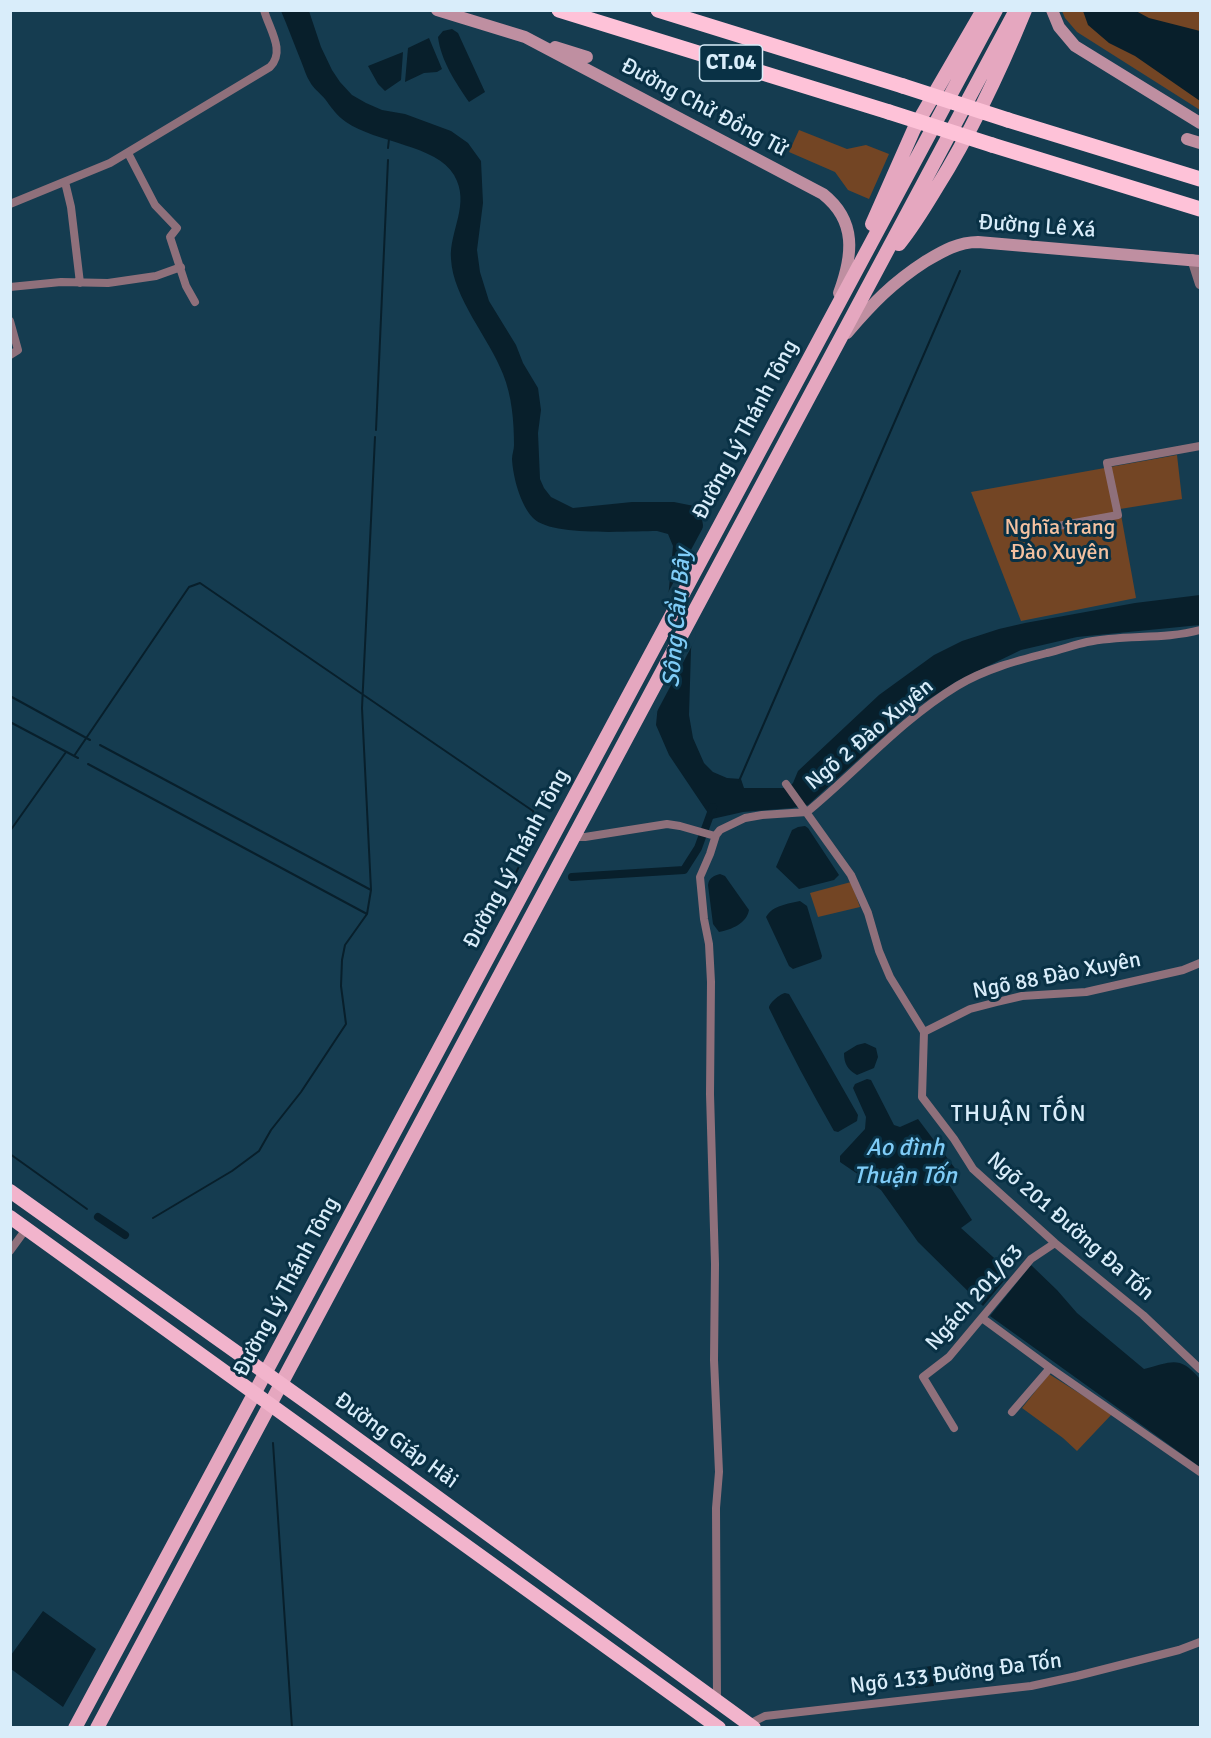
<!DOCTYPE html>
<html>
<head>
<meta charset="utf-8">
<style>
	body { margin:0 }
	#map { position:relative; width:1211px; height:1738px; overflow:hidden; background:#153c50; font-family:Signika,sans-serif }
	canvas { display:block }
	.frame { position:absolute; inset:0; border:12px solid #d9edfa; pointer-events:none }
</style>
</head>
<body>
<div id="map">
<canvas width="1211" height="1738"></canvas>
<div class="frame"></div>
</div>
<script>
const ctx = document.querySelector('canvas').getContext('2d');
ctx.lineJoin = 'round';
function paint(path, color) { ctx.fillStyle = color; ctx.fill(path, 'evenodd'); }
function trace(path, color, width, dash) { ctx.strokeStyle = color; ctx.lineWidth = width; ctx.lineCap = dash ? 'butt' : 'round'; ctx.setLineDash(dash || []); ctx.stroke(path); }
function drawText(font, color, halo, rows, align = 'center') {
  ctx.font = font + ' Signika,sans-serif'; ctx.lineWidth = 6; ctx.setLineDash([]); ctx.textBaseline = 'middle'; ctx.strokeStyle = halo; ctx.fillStyle = color; for (const [text, x, y, turn = 0] of rows) {
    ctx.save(); ctx.translate(x, y); ctx.rotate((+turn || 0) * Math.PI / 180); ctx.textAlign = isNaN(turn) ? turn : align; if (halo) ctx.strokeText(text, 0, 0); ctx.fillText(text, 0, 0); ctx.restore();
  }
}
paint(new Path2D(`
	M1062,11H1200V110L1077,32L1065,18Z
	M799,130L847,149L866,145L889,154L869,199L848,190L835,172L789,152Z
	M1177,455L1182,499L1120,509L1136,598L1021,621L971,492Z
	M851,882L860,907L818,917L810,893Z
	M1049,1374L1112,1414L1077,1451L1063,1438L1022,1408Z`), '#734524');
paint(new Path2D(`
	M281,11H309L321,47L332,70L340,82L352,95L366,103L382,110L405,114L451,131L468,143L481,161L483,203L477,250L480,272L489,301L516,345L523,363L538,388L541,410L538,433L540,479L544,488L551,497L573,508L632,502H674L694,506L701,514L703,525L691,650L689,715L693,738L704,763L713,772L727,778L741,779L744,788H788L793,783L798,771L879,695L934,655L962,641L999,629L1025,623L1135,603L1200,595V625L1077,637L1021,650L957,681L915,708L808,805L792,808L743,812L712,819L669,755L656,725L673,546L668,534L657,531C630,531 551,537 533,518C520,504 513,477 512,459C512,454 514,450 514,445C514,422 512,396 503,374C489,338 453,298 451,259C449,231 471,204 454,175C437,145 376,143 346,122C337,116 331,107 325,99C320,93 313,88 310,82C306,76 304,68 301,61C294,44 288,27 281,11Z
	M1083,11H1136L1149,18L1200,31V101L1135,56L1109,43L1088,25Z
	M452,29L458,33L485,92L469,102C456,83 441,61 438,37L443,31Z
	M429,38L442,69L437,72L424,73L405,82L408,48Z
	M403,52L401,80L385,91L378,84L368,66Z
	M805,826L808,828L839,875L834,880L799,889L776,867L792,830L798,827Z
	M720,874L725,876L749,910C747,923 731,930 719,932L713,924L708,885C709,878 713,876 720,874Z
	M800,901L807,906L822,956L821,959L793,969L789,966L766,917C773,905 788,904 800,901Z
	M785,993L789,994L858,1115L857,1121L838,1132L834,1131C811,1091 789,1050 769,1008C769,1003 780,994 785,993Z
	M865,1043L876,1048L878,1057L874,1068L857,1075C848,1070 844,1064 844,1053L857,1045Z
	M867,1079L871,1080L894,1125L900,1127L918,1119L957,1171L948,1183L972,1220L961,1228L1003,1266L1001,1269L1008,1276L983,1306L918,1242L881,1190L840,1162V1156L865,1129L866,1117L853,1088L855,1084Z
	M1031,1265L1057,1290L1077,1313L1144,1369C1173,1362 1179,1355 1200,1379V1467L990,1316Z
	M43,1611L96,1649L63,1707L11,1669V1655Z
	M931,1666L934,1686L915,1688L912,1669Z`), '#081f2b');
paint(new Path2D(`
	M706,522L695,640L653,719L664,600Z`), '#153c50');
trace(new Path2D(`
	M388,148L389,139
	M376,430L388,160
	M10,696L90,740
	M10,722L78,758
	M100,745L371,890
	M74,756L189,587L200,583L533,811L538,827L512,881
	M88,764L367,914
	M739,781L960,271
	M10,831L66,752
	M10,1154L87,1209
	M153,1218L232,1171L259,1151L271,1130L301,1092L346,1024L341,986L342,960L345,945L367,914L371,890L362,708L375,437
	M273,1443L292,1728`), '#081f2b', 2);
trace(new Path2D(`
	M572,877L684,870L698,848L713,807
	M98,1217L125,1235`), '#081f2b', 8);
trace(new Path2D(`
	M128,153L155,205L177,228L170,237L186,286L195,302
	M65,182L71,207L80,283
	M10,204L110,163L270,67C286,51 269,29 264,10
	M10,287L61,282L108,283L156,276L181,267
	M10,321L18,350L10,355
	M1020,533L1118,515L1107,463L1200,446
	M786,784L851,875L868,913L879,951L890,977L924,1032L922,1097L954,1139L973,1169L1055,1243L1143,1315L1200,1369
	M807,812C857,771 901,720 957,686C985,669 1016,661 1047,653C1061,650 1073,645 1087,642C1124,634 1163,640 1200,630
	M574,837H585L667,824L680,826L715,836
	M924,1032L970,1009L997,1002L1022,996L1086,992L1183,970L1200,963
	M10,1251L26,1229
	M982,1318L1050,1368L1200,1472
	M1012,1412L1050,1368
	M954,1428L923,1377L949,1357L1031,1259L1055,1243
	M717,1701L716,1508L719,1472L714,1360L715,1264L710,1094L711,982L709,944L704,919L700,877L710,854L716,835L720,830L745,818L762,815L807,812
	M749,1724L765,1716L1031,1686L1077,1676L1179,1650L1200,1642`), '#8f707b', 8);
trace(new Path2D(`
	M1192,259L1200,284`), '#8f707b', 10);
trace(new Path2D(`
	M437,10L525,37L823,194C857,221 853,255 839,293
	M1052,10L1059,27L1075,46L1200,123
	M555,47L587,57
	M1187,139L1200,143
	M847,333C873,303 892,283 926,261C943,251 958,242 978,242L1200,261`), '#bf8fa1', 12);
trace(new Path2D(`
	M872,224L914,129L983,10
	M899,244C913,227 925,207 937,187C972,131 1000,71 1025,10
	M75,1728L996,10
	M97,1728L1016,10`), '#e5a7bf', 14);
trace(new Path2D(`
	M10,1191L312,1406L754,1728
	M10,1217L719,1728`), '#f2b4cc', 14);
trace(new Path2D(`
	M559,10L889,112
	M658,10L903,86
	M1008,120L1200,179
	M992,145L1200,209`), '#fec2d8', 15);
trace(new Path2D(`
	M903,86L1008,120
	M889,112L992,145`), '#fec2d8', 15);
for (const [x, y, w] of [
	[731,63,63]
]) { const box = new Path2D(); box.roundRect(x - w / 2, y - 18, w, 36, 4.5); ctx.fillStyle = '#093145'; ctx.fill(box); trace(box, '#d9edfa', 1.5); }
drawText('bold 21px', '#d9edfa', null, [
	["CT.04",731,63]
]);
drawText('22px', '#d9edfa', '#093145', [
	["Đường Chử Đồng Tử",704,108,28],
	["Đường Lê Xá",1037,227,4],
	["Đường Lý Thánh Tông",746,430,-62],
	["Ngõ 2 Đào Xuyên",870,735,-40],
	["Đường Lý Thánh Tông",517,859,-62],
	["Ngõ 88 Đào Xuyên",1057,976,-11],
	["Ngõ 201 Đường Đa Tốn",1070,1227,41],
	["Đường Lý Thánh Tông",287,1287,-62],
	["Ngách 201/63",975,1298,-48],
	["Đường Giáp Hải",396,1441,36],
	["Ngõ 133 Đường Đa Tốn",956,1674,-7]
]);
drawText('22px', '#f4c1a0', '#093145', [
	["Nghĩa trang",1060,528],
	["Đào Xuyên",1060,553]
]);
drawText('italic 24px', '#7fccf7', '#093145', [
	["Sông Cầu Bây",678,618,-85],
	["Ao đình",905,1149],
	["Thuận Tốn",905,1177]
]);
ctx.letterSpacing = '1.5px';
drawText('24px', '#d9edfa', '#093145', [
	["THUẬN TỐN",1019,1115]
]);
ctx.letterSpacing = '0px';
</script>
</body>
</html>
